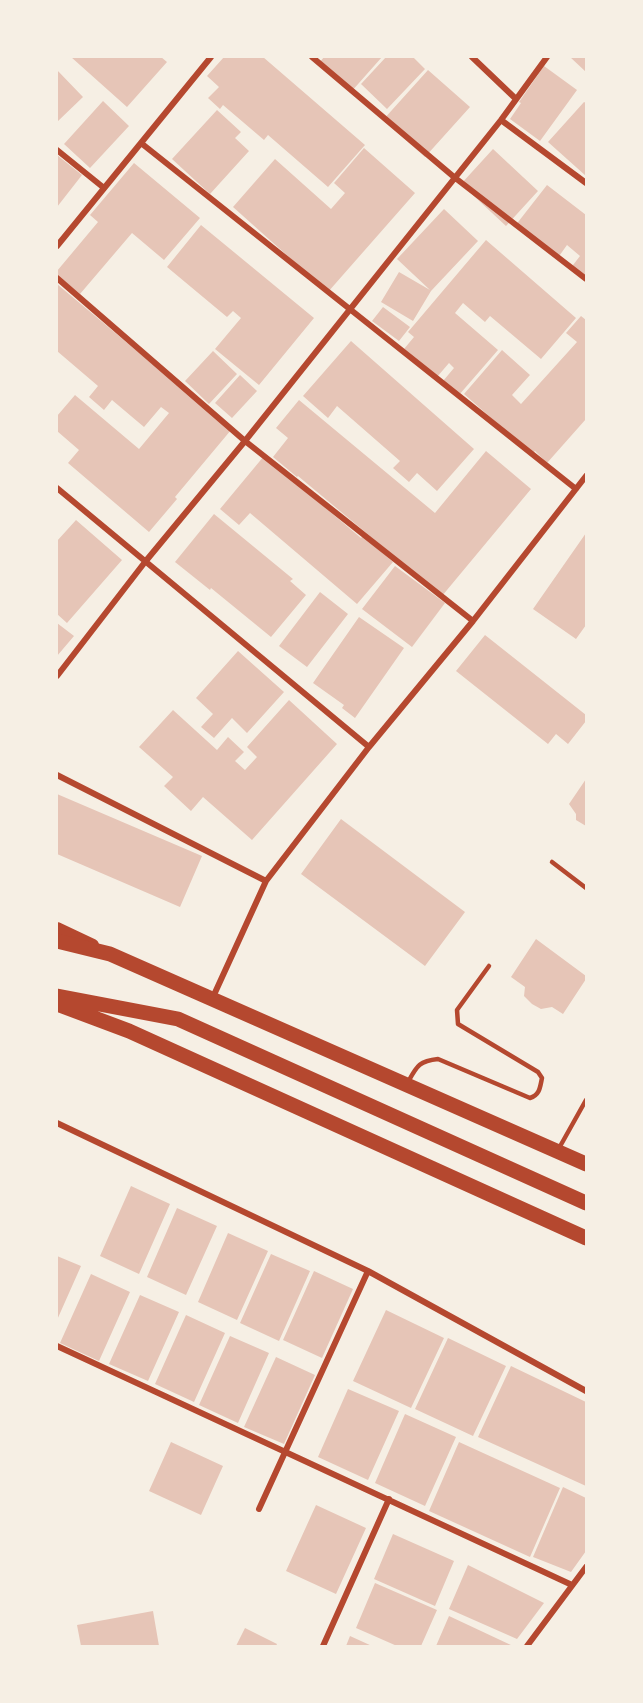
<!DOCTYPE html>
<html>
<head>
<meta charset="utf-8">
<style>
	body { margin:0 }
	#map { position:relative; width:643px; height:1703px; overflow:hidden; background:#f6efe4; font-family:Cabin,sans-serif }
	canvas { display:block }
	.frame { position:absolute; inset:0; border:58px solid #f6efe4; pointer-events:none }
</style>
</head>
<body>
<div id="map">
<canvas width="643" height="1703"></canvas>
<div class="frame"></div>
</div>
<script>
const ctx = document.querySelector('canvas').getContext('2d');
ctx.lineJoin = 'round';
function paint(path, color) { ctx.fillStyle = color; ctx.fill(path, 'evenodd'); }
function trace(path, color, width, dash) { ctx.strokeStyle = color; ctx.lineWidth = width; ctx.lineCap = dash ? 'butt' : 'round'; ctx.setLineDash(dash || []); ctx.stroke(path); }
paint(new Path2D(`
	M71,57H161L167,62L127,107Z
	M224,57H263L365,145L328,187L268,135L264,140L223,105L220,109L208,98L219,87L207,76Z
	M324,57H382L351,92L319,63Z
	M386,57H413L425,69L387,109L361,84Z
	M570,57H586V72Z
	M544,66L577,90L540,141L510,119L521,103L519,102Z
	M57,70L83,97L57,122Z
	M428,70L470,107L425,157L383,120Z
	M103,101L129,126L90,168L64,144Z
	M584,102L586,103V176L548,142Z
	M217,110L241,132L235,138L249,151L210,194L172,159Z
	M364,148L415,193L328,292L233,207L275,159L331,209L345,193L334,183Z
	M493,149L538,191L506,226L461,184Z
	M57,155L82,175L57,207Z
	M134,163L200,218L164,260L132,233L80,294L57,275V271L98,222L90,215Z
	M547,185L586,215V281L570,269L580,256L567,245L557,259L515,226Z
	M444,209L478,241L431,291L413,321L381,302L399,272L430,290L397,259Z
	M201,225L314,318L259,385L215,349L241,318L233,311L227,317L167,267Z
	M486,240L576,318L541,359L490,316L485,322L463,303L455,313L498,350L459,395L443,381L454,368L449,363L437,377L404,349L414,337L408,332Z
	M57,284L231,430L175,497L177,499L149,532L68,463L79,450L57,431V416L75,395L139,449L169,413L161,407L144,427L112,400L104,410L89,397L98,386L57,351Z
	M383,307L410,327L399,341L372,321Z
	M581,316L586,320V419L547,463L535,451L532,454L464,394L502,350L530,375L512,395L521,404L577,342L566,333Z
	M351,341L474,449L437,491L417,473L409,482L393,468L400,461L337,406L328,418L303,396Z
	M213,351L237,374L209,404L185,381Z
	M240,375L257,391L232,418L215,403Z
	M299,400L435,513L486,451L531,489L442,596L298,476L297,477L273,457L288,438L276,428Z
	M264,456L361,538L363,536L393,562L357,604L250,513L239,525L220,509Z
	M214,514L293,579L290,581L306,595L271,637L211,588L210,590L175,562Z
	M76,520L122,560L67,623L57,614V541Z
	M586,533V625L576,639L533,609Z
	M395,566L445,603L412,647L362,609Z
	M320,592L348,614L307,667L279,646Z
	M359,617L404,648L355,718L342,708L344,705L313,683Z
	M57,623L74,636L57,656Z
	M485,635L586,715V721L568,744L556,734L548,744L456,671Z
	M238,651L284,692L247,733L232,718L214,738L201,727L213,714L196,698Z
	M289,700L337,744L252,840L203,797L191,811L164,786L173,777L139,747L173,710L217,750L228,737L244,752L235,761L245,770L257,757L247,747Z
	M586,779V826L576,820V814L569,804Z
	M57,794L202,856L180,907L57,854Z
	M341,819L465,912L425,966L301,874Z
	M536,939L586,976V979L563,1014L552,1007L541,1009L532,1004L524,996L525,987L511,977Z
	M131,1186L170,1204L139,1274L100,1256Z
	M177,1208L217,1226L186,1295L147,1277Z
	M228,1233L268,1251L237,1320L198,1302Z
	M271,1254L310,1271L279,1341L240,1323Z
	M57,1256L81,1266L57,1320Z
	M314,1271L353,1289L322,1358L283,1340Z
	M91,1274L130,1292L99,1361L60,1343Z
	M140,1295L179,1312L148,1381L109,1364Z
	M386,1310L444,1338L411,1408L353,1381Z
	M186,1315L225,1333L194,1402L155,1384Z
	M230,1336L269,1353L238,1423L199,1405Z
	M448,1338L506,1366L473,1436L415,1409Z
	M276,1357L315,1375L284,1444L244,1427Z
	M511,1366L586,1402V1486L478,1437Z
	M348,1389L399,1411L368,1480L318,1457Z
	M405,1414L456,1437L425,1506L375,1483Z
	M171,1442L223,1466L201,1515L149,1491Z
	M459,1442L560,1488L530,1557L429,1511Z
	M563,1487L586,1498V1551L571,1572L533,1557Z
	M316,1505L366,1528L336,1594L286,1571Z
	M393,1534L454,1561L435,1606L374,1579Z
	M468,1565L544,1603L517,1639L449,1609Z
	M375,1583L437,1610L421,1646H397L356,1628Z
	M153,1611L159,1646H81L77,1625Z
	M449,1616L513,1646H436Z
	M245,1628L277,1644L276,1646H236Z
	M350,1636L372,1646H346Z`), '#e6c5b7');
trace(new Path2D(`
	M552,862L586,888
	M408,1082C417,1066 419,1061 438,1059L530,1098C540,1095 540,1087 542,1078L538,1072L458,1024L457,1010L489,966
	M558,1150L586,1100`), '#b5482f', 4.5);
trace(new Path2D(`
	M312,57L454,177L586,279
	M472,57L516,99
	M501,120L586,183
	M141,143L576,489
	M57,150L104,188
	M57,246L211,57
	M57,278L245,441L473,621
	M57,488L369,747
	M57,676L145,562L245,441L501,120L547,57
	M57,775L266,881
	M213,997L266,881L369,747L473,621L586,476
	M57,1123L368,1271L586,1391
	M57,1346L572,1585
	M259,1509L368,1271
	M323,1646L389,1499
	M527,1646L586,1567`), '#b5482f', 6);
trace(new Path2D(`
	M57,928L93,945`), '#b5482f', 12);
trace(new Path2D(`
	M57,941L110,954L586,1164
	M57,996L178,1019L586,1203
	M57,1004L129,1031L586,1238`), '#b5482f', 15);
</script>
</body>
</html>
